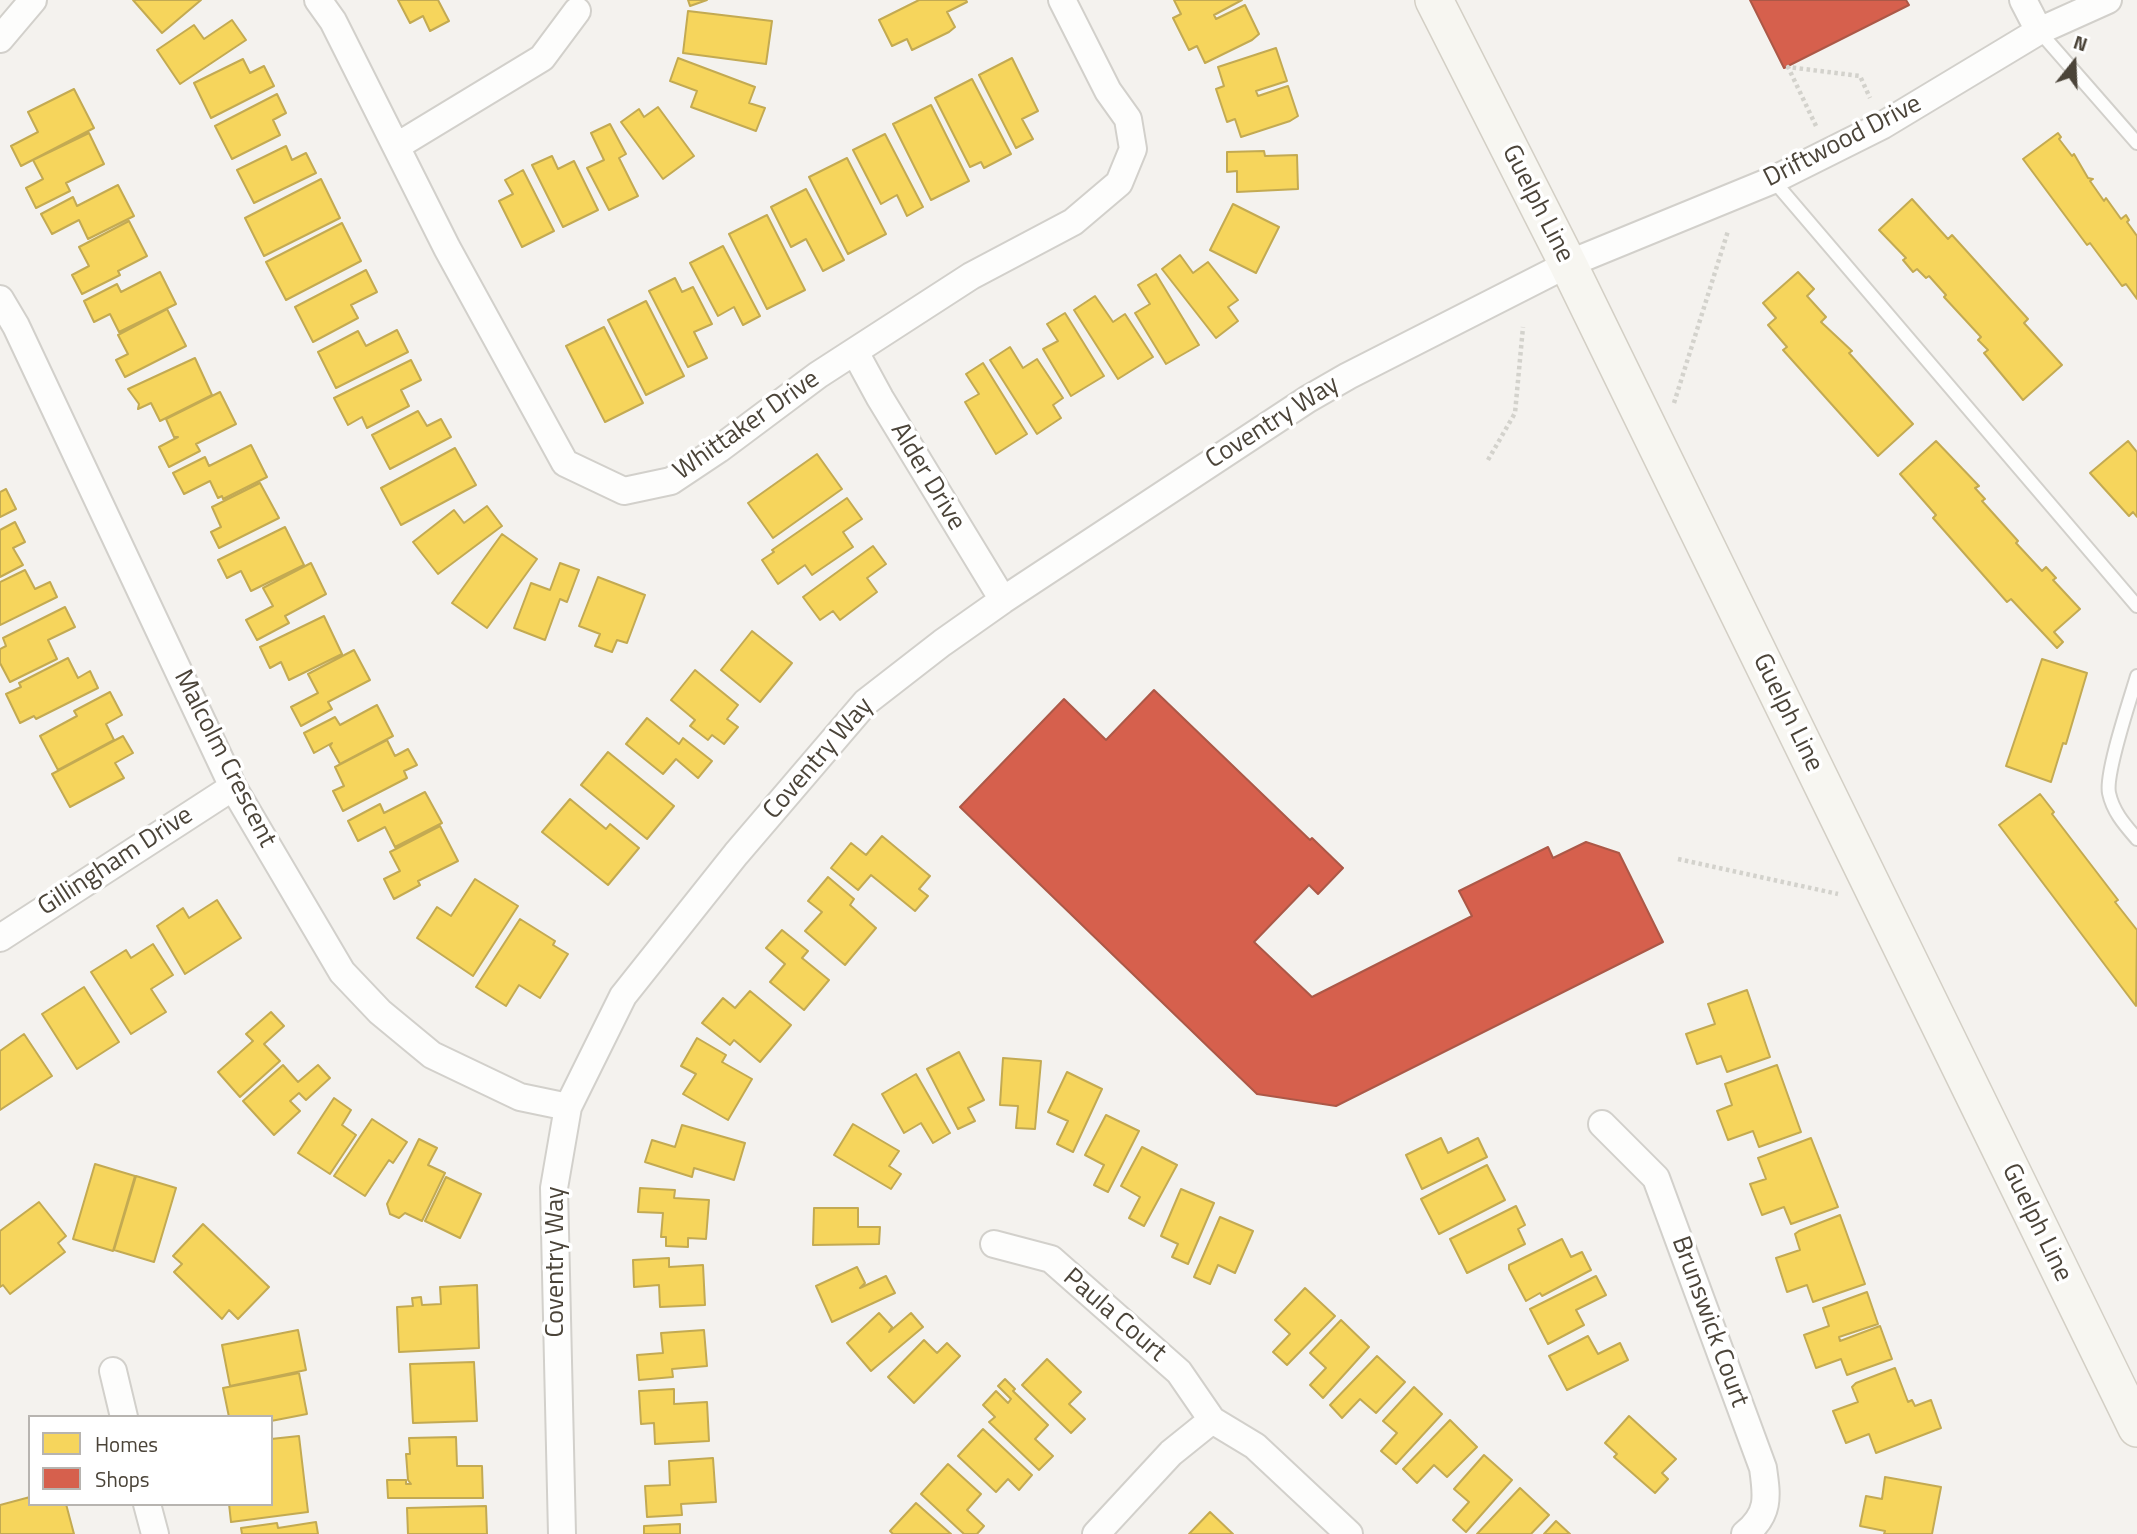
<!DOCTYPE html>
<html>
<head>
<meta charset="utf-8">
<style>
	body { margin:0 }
	#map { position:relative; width:2137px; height:1534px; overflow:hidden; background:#f4f2ee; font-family:"Titillium Web",sans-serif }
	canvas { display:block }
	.legend { position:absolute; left:28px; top:1415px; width:245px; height:91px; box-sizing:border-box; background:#fff; border:2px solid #b7b4b0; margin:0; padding:9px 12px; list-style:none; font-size:21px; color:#4b4439 }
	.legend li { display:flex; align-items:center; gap:14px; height:35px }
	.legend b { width:35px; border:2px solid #b7b4b0 }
	.north { position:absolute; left:2039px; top:28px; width:70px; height:70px; -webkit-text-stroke:5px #fff; paint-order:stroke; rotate:18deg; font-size:19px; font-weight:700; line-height:28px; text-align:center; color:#4b4439 }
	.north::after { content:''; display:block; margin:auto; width:24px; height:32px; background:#4b4439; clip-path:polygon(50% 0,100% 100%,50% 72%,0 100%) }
</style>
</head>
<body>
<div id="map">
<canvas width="2137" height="1534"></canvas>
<ul class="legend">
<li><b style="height:19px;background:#f6d55c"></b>Homes</li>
<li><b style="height:19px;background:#d6604d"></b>Shops</li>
</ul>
<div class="north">N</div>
</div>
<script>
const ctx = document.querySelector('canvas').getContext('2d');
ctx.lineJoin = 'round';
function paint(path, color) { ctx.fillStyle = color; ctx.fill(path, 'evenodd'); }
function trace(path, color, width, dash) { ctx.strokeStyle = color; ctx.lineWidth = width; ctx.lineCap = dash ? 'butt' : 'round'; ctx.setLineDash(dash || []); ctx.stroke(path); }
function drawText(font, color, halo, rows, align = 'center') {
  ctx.font = font + ' "Titillium Web",sans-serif'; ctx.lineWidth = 7; ctx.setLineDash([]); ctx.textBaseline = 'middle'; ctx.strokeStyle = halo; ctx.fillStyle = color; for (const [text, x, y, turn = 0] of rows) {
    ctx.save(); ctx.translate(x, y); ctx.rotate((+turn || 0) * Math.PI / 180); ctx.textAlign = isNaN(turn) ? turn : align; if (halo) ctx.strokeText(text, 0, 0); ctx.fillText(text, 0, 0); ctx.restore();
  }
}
const homes = new Path2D(`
	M133,0H201L162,33Z
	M398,0H438L449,21L430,31L423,16L410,23Z
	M688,0H707L690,6Z
	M919,0H966L967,2L947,12L955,27L949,32L912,50L907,39L892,46L879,20Z
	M1174,0H1242L1214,15L1216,19L1245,5L1259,34L1252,40L1205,63L1197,46L1189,50L1173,18L1181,14Z
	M688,11L772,21L766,64L683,53Z
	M232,20L246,40L180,84L157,50L194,25L204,39Z
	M1276,48L1287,81L1256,91L1258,96L1288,86L1298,116L1290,121L1241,137L1235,119L1227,122L1216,89L1224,86L1218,67Z
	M678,58L755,87L749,103L765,108L756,131L691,107L697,91L670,81Z
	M1012,58L1038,111L1022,119L1033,139L1016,148L979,75Z
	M243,59L250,73L264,66L274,86L211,118L194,83Z
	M972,79L1011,154L984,168L981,162L970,167L935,98Z
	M74,89L94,128L21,166L11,146L38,132L28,112Z
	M277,94L286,113L273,120L280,135L232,159L215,126Z
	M931,105L969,181L931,200L893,124Z
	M658,107L694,156L663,179L621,122L639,109L644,117Z
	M610,124L626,154L619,158L638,196L609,210L587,168L604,160L591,133Z
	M89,133L104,164L66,183L70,191L36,208L26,188L43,179L33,160Z
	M2058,133L2061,137L2059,139L2072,156L2074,154L2088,178L2093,179L2090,181L2104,201L2106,198L2121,219L2126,215L2129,220L2127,222L2137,236V299L2126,284L2122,286L2090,243L2087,245L2023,159Z
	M885,134L923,207L907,216L897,195L881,204L853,150Z
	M286,146L292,160L306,153L316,173L254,203L237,170Z
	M1264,151L1265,156L1297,155L1298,189L1237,192V171L1227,172V152Z
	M552,156L558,169L574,161L598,210L563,227L532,165Z
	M847,158L886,234L848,254L809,177Z
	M523,170L554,231L522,247L499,201L513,194L505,180Z
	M321,179L340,218L264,256L245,218Z
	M118,185L134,216L88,239L79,220L52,234L41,214L73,197L77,206Z
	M806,189L844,260L823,271L806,239L791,247L771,207Z
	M1912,199L1948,239L1952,235L2028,319L2024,323L2062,365L2023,400L1984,353L1988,350L1978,340L1981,337L1944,297L1946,295L1929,276L1926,278L1917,269L1913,272L1903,260L1906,258L1879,230Z
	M1233,204L1279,227L1256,273L1210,250Z
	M767,215L805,290L767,309L729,234Z
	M129,221L147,256L118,271L120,275L82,294L72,275L89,266L79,247Z
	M342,223L361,261L286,300L266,262Z
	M723,246L760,316L743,325L734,307L718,316L690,263Z
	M1180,255L1193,273L1208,262L1238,300L1228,307L1238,321L1216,338L1162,269Z
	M366,270L377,292L351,305L358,318L313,342L295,307Z
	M160,272L176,304L119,332L110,314L94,322L84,301L117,284L121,292Z
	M1798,272L1814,289L1807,296L1826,317L1821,322L1852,351L1849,353L1913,424L1878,456L1783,350L1787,347L1768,325L1776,318L1763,303Z
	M1156,274L1199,345L1166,364L1135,313L1150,304L1138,285Z
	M675,278L682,292L693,287L712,324L694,332L707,358L688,367L649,291Z
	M1095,296L1113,322L1125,314L1153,357L1118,379L1074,310Z
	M646,301L684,376L646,395L608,320Z
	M167,309L186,346L125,377L116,360L128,354L118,335Z
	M1065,313L1104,376L1071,396L1043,349L1058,341L1047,324Z
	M604,327L643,403L605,422L566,346Z
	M397,330L408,352L336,388L318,352L358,331L366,346Z
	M1010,347L1023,368L1037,359L1063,398L1053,405L1061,418L1037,434L990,360Z
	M195,358L212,395L160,421L151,403L138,409L139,404L128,389Z
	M411,360L421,380L401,390L409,406L367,428L362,417L348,425L334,398Z
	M983,363L1027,434L996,454L965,402L979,394L966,374Z
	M220,392L236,424L196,444L200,451L169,467L159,447L178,437H174L166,419Z
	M418,411L427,426L441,419L451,437L390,469L372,435Z
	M1936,441L1979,486L1975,488L1985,499L1982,501L2018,541L2016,543L2042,571L2046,567L2056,578L2053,580L2080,609L2054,632L2063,642L2057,648L2011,599L2007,602L1933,518L1936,515L1900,474Z
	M2128,441L2137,452V517L2133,512L2129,516L2090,473Z
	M251,445L267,477L223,499L222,496L218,498L210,481L184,494L173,473L205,457L209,466Z
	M455,448L476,485L401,525L381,488Z
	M817,454L842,489L773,538L748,503Z
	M260,483L279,518L219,548L211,532L221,527L212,507Z
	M6,489L16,509L0,517V492Z
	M847,498L862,519L843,532L853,547L812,575L805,565L778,584L762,560L774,552L772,550Z
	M487,506L502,526L438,574L413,542L454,510L464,523Z
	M15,522L25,542L13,548L23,565L0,577V530Z
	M285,527L304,565L251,591L241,571L227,578L218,560Z
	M502,534L537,559L487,628L452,603Z
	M873,546L886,564L867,578L877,592L840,620L833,611L820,620L803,597Z
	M311,563L326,594L285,616L289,623L257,640L246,620L273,606L263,588Z
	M560,563L579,570L567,602L560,599L545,640L514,628L531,583L550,590Z
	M25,570L35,589L50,582L57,597L0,625V582Z
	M598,577L645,595L627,643L617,640L612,652L595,646L600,634L579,626Z
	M65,607L75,627L48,640L57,659L10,682L0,663V649L6,646L3,638Z
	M324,616L342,654L289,680L281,662L270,668L260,647Z
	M752,631L792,663L760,702L721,670Z
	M354,650L370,680L328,702L332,709L301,726L291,707L318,693L308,674Z
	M68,658L78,678L90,671L98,688L36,719L34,716L20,723L6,694L21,687L19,683Z
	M2042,659L2087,673L2066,744L2063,743L2051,782L2006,766Z
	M695,670L738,705L727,719L738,727L724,744L712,735L708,740L690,726L695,720L671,700Z
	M110,692L122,715L106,724L114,740L58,770L40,736L77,716L74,711Z
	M377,705L393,736L340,764L330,746L332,743L314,753L304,733L335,717L340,725Z
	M647,718L679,744L683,738L712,761L698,778L676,759L663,774L626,744Z
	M123,736L133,753L115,763L124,778L70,807L52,774Z
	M387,740L395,756L408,749L417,765L404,771L407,778L343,811L333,791L344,786L335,767Z
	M608,752L674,806L647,839L581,785Z
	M425,792L442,823L395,847L385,827L358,841L348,821L380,804L384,813Z
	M2040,794L2054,812L2052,814L2118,900L2115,902L2137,930L2136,1006L1999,825Z
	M570,799L606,829L610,824L639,848L608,885L542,832Z
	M440,826L458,861L418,881L420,885L394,899L384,879L400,871L390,852Z
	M882,836L930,876L919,889L928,896L915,911L871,875L858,890L831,868L851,843L866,855Z
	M828,877L854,899L850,905L876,928L845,965L805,931L822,912L808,901Z
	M475,879L518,906L473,976L417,938L437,907L451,916Z
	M217,900L241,938L185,974L157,926L183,908L189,918Z
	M520,919L555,941L553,945L568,954L540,998L519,985L506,1006L476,987Z
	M782,930L808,951L802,958L829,980L804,1010L770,982L785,964L766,948Z
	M153,944L173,975L151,989L166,1012L131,1034L91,972L126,950L131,958Z
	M84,987L119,1042L77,1069L42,1014Z
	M1747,990L1770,1057L1727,1072L1721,1056L1697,1064L1686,1034L1715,1024L1708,1004Z
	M750,991L791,1025L760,1062L734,1040L730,1045L702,1023L723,998L735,1008Z
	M271,1012L284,1026L264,1044L280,1061L240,1097L218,1072L253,1041L246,1034Z
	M24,1034L52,1076L0,1110V1051Z
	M697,1038L726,1055L722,1062L752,1079L728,1120L683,1094L696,1074L681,1066Z
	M959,1052L984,1100L968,1108L975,1121L958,1129L927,1069Z
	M1003,1058L1041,1061L1035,1129L1016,1128L1018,1106L1000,1105Z
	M283,1065L298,1082L318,1065L330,1078L306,1100L299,1093L290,1101L300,1111L274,1135L243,1101Z
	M1777,1065L1801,1132L1759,1147L1753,1131L1728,1140L1717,1111L1732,1105L1725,1084Z
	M1067,1072L1102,1089L1073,1152L1057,1144L1068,1121L1048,1112Z
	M916,1074L950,1133L933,1143L921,1123L904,1133L882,1094Z
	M334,1098L351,1110L342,1125L356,1135L330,1174L298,1153Z
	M1106,1115L1139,1131L1108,1192L1094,1185L1104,1165L1085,1155Z
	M372,1119L407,1142L393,1163L389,1160L365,1196L334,1176Z
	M853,1124L899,1151L889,1166L901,1174L891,1189L834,1155Z
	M682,1125L745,1143L734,1180L694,1168L692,1177L645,1162L652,1140L675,1147Z
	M1441,1138L1448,1153L1478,1138L1487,1157L1422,1189L1406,1155Z
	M1811,1138L1838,1207L1791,1224L1784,1207L1762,1215L1750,1184L1766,1179L1758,1158Z
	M419,1139L437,1148L428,1165L445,1173L422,1221L405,1213L399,1218L390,1214L387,1204Z
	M1142,1147L1177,1165L1144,1226L1129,1218L1140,1197L1121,1186Z
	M95,1164L135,1176L113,1251L73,1239Z
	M1487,1165L1505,1200L1439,1234L1421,1199Z
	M136,1176L176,1188L154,1262L114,1250Z
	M446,1177L481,1194L460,1238L425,1221Z
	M640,1188L675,1190L674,1198L709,1200L706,1239L688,1238V1247L666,1246V1237H661L663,1213L638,1212Z
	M1181,1189L1214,1203L1188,1264L1172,1257L1178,1244L1161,1236Z
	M39,1202L66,1236L58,1243L65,1252L10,1294L3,1285L0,1287V1231Z
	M1516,1206L1525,1225L1518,1229L1525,1244L1467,1273L1450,1239Z
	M814,1208H858V1227H880L879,1244L813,1245Z
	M1840,1215L1865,1284L1813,1302L1807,1285L1787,1292L1776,1258L1800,1250L1795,1234L1799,1231Z
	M1220,1217L1253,1231L1235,1273L1218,1265L1210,1284L1194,1277Z
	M203,1224L269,1287L238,1319L229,1310L222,1319L174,1272L182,1264L173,1256Z
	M1562,1239L1571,1257L1582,1252L1591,1270L1542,1296L1540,1293L1526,1301L1509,1269V1265Z
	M669,1258V1267L703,1265L705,1305L660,1307L659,1285L634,1287L633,1260Z
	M857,1267L865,1283L860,1288L886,1276L895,1293L832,1322L816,1286Z
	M1596,1276L1606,1295L1576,1310L1584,1325L1548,1344L1530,1309Z
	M477,1285L479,1348L399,1352L397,1307L413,1306L412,1298L421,1297L422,1305L441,1304L440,1287Z
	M1305,1288L1335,1316L1287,1365L1273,1352L1290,1334L1275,1320Z
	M1867,1292L1878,1324L1839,1337L1840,1341L1880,1326L1892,1359L1847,1375L1841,1359L1816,1368L1804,1335L1829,1326L1823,1308Z
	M879,1313L892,1327L889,1332L911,1313L923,1327L871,1371L847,1343Z
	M1341,1320L1369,1347L1323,1398L1310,1385L1326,1368L1310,1353Z
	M298,1330L306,1370L230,1386L222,1345Z
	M704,1330L707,1366L672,1369L673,1377L639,1380L637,1355L663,1353L661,1333Z
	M1588,1336L1598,1354L1620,1343L1628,1360L1567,1390L1549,1356Z
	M924,1340L937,1353L947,1343L960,1356L914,1403L888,1377Z
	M1377,1356L1405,1382L1376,1413L1360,1399L1342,1418L1330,1405Z
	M1047,1359L1081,1392L1069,1404L1085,1419L1071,1433L1022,1385Z
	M474,1362L477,1421L413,1423L410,1364Z
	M1895,1368L1908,1402L1912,1400L1915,1406L1931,1400L1941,1428L1876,1453L1869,1434L1846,1443L1833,1411L1858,1402L1852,1387L1856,1383Z
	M299,1373L307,1414L271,1421V1417H229L223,1388Z
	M1005,1379L1015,1389L1013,1391L1048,1425L1035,1439L1053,1456L1039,1470L989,1422L995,1417L983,1405L996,1391L1008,1403L1011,1399L998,1386Z
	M1414,1387L1442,1414L1396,1464L1381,1451L1397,1433L1383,1421Z
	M674,1389V1404L707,1402L709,1441L655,1444L654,1423L641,1424L639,1391Z
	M1629,1416L1676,1459L1662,1473L1668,1479L1655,1493L1614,1457L1617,1454L1605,1443Z
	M1450,1420L1477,1447L1447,1477L1434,1465L1417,1483L1403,1469Z
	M983,1429L1032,1475L1019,1490L1008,1479L996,1492L958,1456Z
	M299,1436L308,1512L231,1522L229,1504H271V1439Z
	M456,1437L457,1466H482L483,1498H388L387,1480H406V1484H411L408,1480L406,1454H410L409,1438Z
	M1484,1455L1512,1480L1466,1532L1453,1520L1469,1502L1454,1489Z
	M713,1458L716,1502L681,1504L682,1515L647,1517L645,1486L670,1485L669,1461Z
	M948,1464L981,1494L967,1510L984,1526L977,1534H964L921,1494Z
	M1885,1477L1941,1487L1932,1534H1884L1885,1531L1860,1526L1866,1496L1882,1499Z
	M1520,1488L1549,1515L1531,1534H1477Z
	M30,1497V1504H66L74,1534H0V1505Z
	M916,1503L951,1534H893L890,1531Z
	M486,1506L487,1534H408L407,1508Z
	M1210,1512L1233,1534H1189Z
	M1556,1521L1570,1534H1544Z
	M316,1522L318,1534H242L241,1528L277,1523L278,1528Z
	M680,1524V1534H644V1526Z`);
paint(homes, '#f6d55c');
trace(homes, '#c3aa52', 2);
const shops = new Path2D(`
	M1750,0H1906L1909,5L1784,68Z
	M1154,690L1310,840L1312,838L1343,868L1318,894L1309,885L1254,942L1312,997L1472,916L1459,891L1548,847L1553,858L1586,842L1619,853L1663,942L1336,1106L1257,1094L960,807L1064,699L1106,740Z`);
paint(shops, '#d6604d');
trace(shops, '#ac5847', 2);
const service = new Path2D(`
	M2039,31L2137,143
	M1773,180L2137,606
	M2137,676C2130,700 2105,773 2109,793C2113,812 2125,825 2137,839`);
const minor = new Path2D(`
	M318,0L333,21L447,248L565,463L624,491L671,481L719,449L818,375L971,276L1073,222L1119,183L1133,149L1128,119L1108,91L1062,0
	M2023,0L2039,31
	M0,39L33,0
	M397,146L542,58L577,11
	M0,299L16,326L233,787L342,972L380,1012L432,1055L520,1097L568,1107
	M855,352L880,398L1003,600
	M0,938L233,787
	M1602,1124L1656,1178L1763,1468C1767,1496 1770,1514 1745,1534
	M994,1244L1051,1259L1179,1372L1212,1420
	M113,1371L124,1417
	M147,1504L155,1534
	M562,1534L554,1188L568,1107L623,996L736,854L866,702L942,643L1003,600L1308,399L1348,376L1568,264L1773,180L1883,125L2039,31L2108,0
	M1096,1534L1171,1453L1212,1420L1255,1446L1349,1534`);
const secondary = new Path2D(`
	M1434,0L1568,264L2137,1428`);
trace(service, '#d2d0cb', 16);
trace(minor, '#d2d0cb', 30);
trace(secondary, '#d3cfc5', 40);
trace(new Path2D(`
	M1816,126L1788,67L1860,76L1870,98
	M1674,403L1728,231
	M1488,460L1515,413L1523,327
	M1678,859L1838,894`), '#d3d2cc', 4.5, [3.5, 3.5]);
trace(service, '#fdfdfc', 12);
trace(minor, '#fdfdfc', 26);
trace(secondary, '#f7f6f1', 37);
drawText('26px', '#4b4439', '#fff', [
	["Driftwood Drive",1843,142,-27],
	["Guelph Line",1537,204,63],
	["Coventry Way",1273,423,-32],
	["Whittaker Drive",747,426,-35],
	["Alder Drive",927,477,59],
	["Guelph Line",1787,713,64],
	["Malcolm Crescent",224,759,63],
	["Coventry Way",819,759,-49],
	["Gillingham Drive",116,862,-33],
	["Guelph Line",2036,1223,64],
	["Coventry Way",557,1262,-90],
	["Paula Court",1114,1316,41],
	["Brunswick Court",1709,1322,70]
]);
</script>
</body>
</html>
